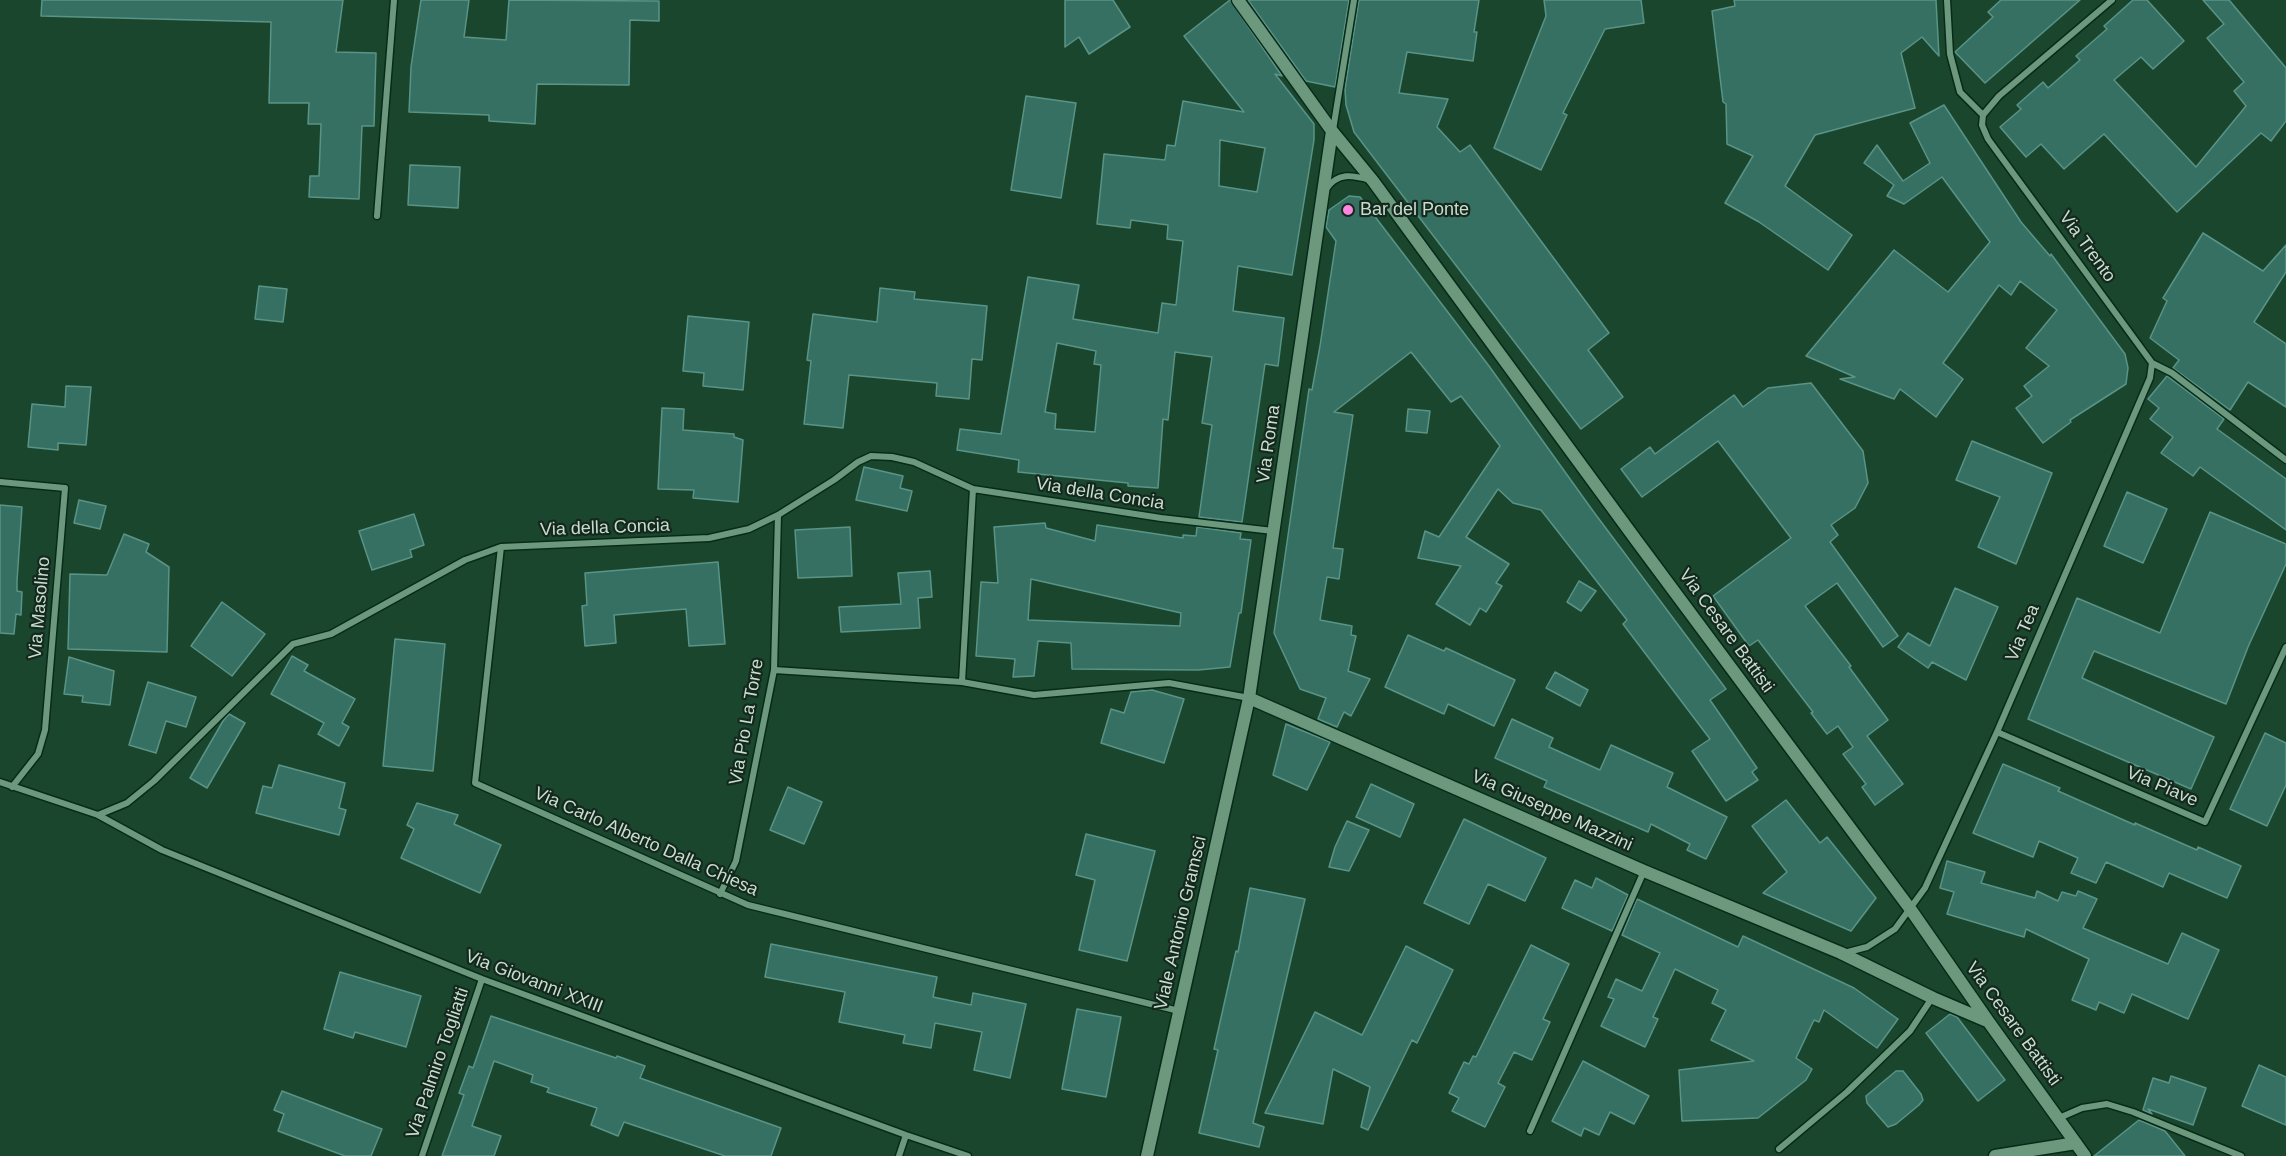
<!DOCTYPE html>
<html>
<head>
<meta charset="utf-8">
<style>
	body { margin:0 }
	canvas { display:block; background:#1a462e }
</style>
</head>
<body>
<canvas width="2286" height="1156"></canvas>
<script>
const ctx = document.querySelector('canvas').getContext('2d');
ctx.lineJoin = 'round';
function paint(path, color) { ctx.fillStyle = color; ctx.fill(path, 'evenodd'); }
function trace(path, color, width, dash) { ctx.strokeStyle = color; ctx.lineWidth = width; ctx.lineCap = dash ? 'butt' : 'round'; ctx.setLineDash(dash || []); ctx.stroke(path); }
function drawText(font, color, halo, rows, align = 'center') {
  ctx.font = font + ' Helvetica,sans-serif'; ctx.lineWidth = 4.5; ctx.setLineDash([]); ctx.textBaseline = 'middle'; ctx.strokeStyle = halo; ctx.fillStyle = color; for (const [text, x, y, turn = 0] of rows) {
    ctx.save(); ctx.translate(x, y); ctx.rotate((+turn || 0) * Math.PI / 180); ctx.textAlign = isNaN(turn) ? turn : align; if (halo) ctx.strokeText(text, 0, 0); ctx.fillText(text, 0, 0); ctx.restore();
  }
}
const building = new Path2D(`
	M42,0H343L336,52L376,53L374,126H362L359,199L309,197L310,176H319L321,124H308L309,103H269L271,22L41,16Z
	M421,0H469L464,37L506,40L509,0L659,1V21L630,20L629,85L537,84L535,124L489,121V115L409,112L411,67Z
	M1065,0H1113L1130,27L1089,54L1079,37L1065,47Z
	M1230,0L1282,76L1275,74L1314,124V140L1292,275L1238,266L1233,311L1284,318L1278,366L1265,364L1242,522L1199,517L1212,425L1202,423L1212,357L1175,352L1168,420L1163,419L1158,488L1128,486V483L1018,472L1019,460L957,450L960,429L1001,434L1028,277L1079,285L1073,319L1158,333L1162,303L1176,305L1183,241L1167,239L1168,225L1131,220L1130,228L1097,224L1104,154L1165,160L1167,145L1175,146L1183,101L1244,112L1184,36ZM1220,140L1265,148L1257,192L1219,186ZM1057,343L1096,351L1094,364L1101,365L1095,432L1055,429L1056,414L1045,412Z
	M1248,0H1349L1335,87L1306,81Z
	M1359,0H1479L1474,32H1477L1473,61L1407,52L1399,93L1448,99L1437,127L1460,152L1470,145L1609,333L1588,350L1623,397L1581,429L1354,132L1346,105L1345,89Z
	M1544,0H1641L1644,23L1605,29L1563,113L1567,115L1541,170L1494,148L1546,16Z
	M1734,0H1936L1939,56L1922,37L1901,53L1915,108L1815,135L1785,186L1852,235L1828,270L1759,222L1725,203L1753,156L1727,144L1726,104L1723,102L1712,11L1735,6Z
	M2001,0H2080L1985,83L1955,52L1993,17L1988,12Z
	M2133,0H2147L2184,41L2153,69L2141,57L2114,80L2196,167L2246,106L2234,91L2244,82L2207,38L2224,24L2203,0H2229L2286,68V121L2271,141L2261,133L2177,212L2104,134L2064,169L2041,144L2026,157L2000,127L2021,109L2017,105L2043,82L2048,88L2080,60L2076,56L2107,29L2104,26Z
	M1026,96L1076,103L1061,198L1011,190Z
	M1944,105L2021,222L2050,256L2051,254L2125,354L2128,368L2126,384L2070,420L2071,422L2043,443L2016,408L2032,396L2024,386L2049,366L2026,348L2057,310L2020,281L2011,295L1999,285L1943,363L1963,379L1936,417L1900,389L1894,399L1840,379L1855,377L1806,356L1894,250L1948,292L1990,242L1942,177L1904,204L1887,196L1894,185L1864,163L1877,145L1903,181L1930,163L1910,123Z
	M410,165L460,167L458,208L408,205Z
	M1349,196L1360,197L1489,366L1593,511L1726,689L1710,700L1757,768L1752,772L1758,780L1726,801L1692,751L1710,739L1623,624L1627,620L1541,510L1513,503L1498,489L1466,537L1509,564L1496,583L1502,586L1486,612L1480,608L1470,625L1436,604L1461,566L1418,558L1425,531L1439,537L1500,446L1461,396L1451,402L1411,352L1334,412L1353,415L1333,548L1343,549L1339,579L1327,577L1320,620L1352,626L1351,635L1356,636L1348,671L1370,679L1351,716L1344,712L1337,727L1318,719L1326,698L1300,689L1274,633L1309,389L1312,390L1320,346L1336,241L1326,227L1329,210Z
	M2203,233L2263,271L2286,245V272L2254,322L2286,344V407L2248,382L2230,410L2173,368L2179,360L2150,338L2167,301L2163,298Z
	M259,286L287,289L283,322L255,319Z
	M880,288L915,292L914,299L987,306L982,360L972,359L969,399L936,396L937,383L849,375L843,428L804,424L811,361L807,360L813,314L877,322Z
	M688,316L749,322L743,390L703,386L704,373L683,371Z
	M2167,376L2224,419L2217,429L2286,479V530L2200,467L2193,476L2161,453L2173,437L2150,419L2159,408L2148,399Z
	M1811,383L1863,451L1868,483L1855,508L1831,525L1838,535L1830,542L1898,636L1883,647L1837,583L1805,606L1851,666L1849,667L1888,720L1867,736L1903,784L1875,805L1862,787L1866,784L1843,754L1853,747L1838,726L1827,734L1811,713L1813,712L1758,640L1749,646L1713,596L1791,538L1718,441L1642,497L1621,469L1650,447L1655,454L1734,395L1743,407L1768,388Z
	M66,386L91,387L86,445L58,443V450L28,447L32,404L65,407Z
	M662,408L684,409L683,430L734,434V437L743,440L738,502L693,498L694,490L658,489Z
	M1408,409L1430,411L1427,433L1406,431Z
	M1972,441L2052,473L2016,564L1978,547L2000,497L1956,480Z
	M864,467L903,476L900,488L912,491L907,511L856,500Z
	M2127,492L2167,509L2143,563L2104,546Z
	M79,500L106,506L100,529L74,523Z
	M0,505L22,507L17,581V591L22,592L21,615L16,614L14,634L0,633Z
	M2210,512L2286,544V564L2248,647L2226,704L2094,651L2082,678L2214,737L2191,789L2028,719L2077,598L2160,633Z
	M414,514L424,545L410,550L412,557L372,570L359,531Z
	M1045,523L1046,528L1095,541L1097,525L1183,538V535L1196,536L1197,527L1241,533L1240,539L1251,540L1241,613H1239L1230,667L1198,670L1072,669L1071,643L1038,641L1034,676L1013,677L1015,659L976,656L981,582L998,583L994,527ZM1031,579L1181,613L1180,626L1028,620Z
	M850,527L852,576L798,578L795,530Z
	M124,534L149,544L146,552L169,567L167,652L68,649L70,574L107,575Z
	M718,562L725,644L689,646L686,609L614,615L616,643L585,646L582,606L587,605L585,573Z
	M930,571L932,597L918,598L920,628L841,632L839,607L901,604L898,573Z
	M1579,581L1596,591L1581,611L1567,602Z
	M1955,588L1998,607L1966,680L1932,662L1928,668L1898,647L1908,633L1930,646Z
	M222,602L265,634L232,676L191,646Z
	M1408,635L1444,651L1446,648L1515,680L1494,726L1448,704L1444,714L1385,687Z
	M395,639L445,644L433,771L383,766Z
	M292,656L308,665L304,671L355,699L342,723L349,727L339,746L318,734L324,723L271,694Z
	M69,657L114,671L110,705L82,702L83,696L64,694Z
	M1555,672L1588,690L1580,706L1546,688Z
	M148,682L196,697L186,727L166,721L156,753L129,745Z
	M1152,690L1184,699L1164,763L1101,743L1111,709L1124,713L1131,692Z
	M229,714L245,723L207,788L190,778L223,721Z
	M1512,719L1553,738L1549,747L1600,770L1611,745L1673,773L1667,787L1727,817L1706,859L1687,850L1690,844L1651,824L1648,832L1544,787L1547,781L1495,758Z
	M1286,724L1330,742L1307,790L1273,775Z
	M2265,733L2286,743V785L2267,826L2230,809Z
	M2003,764L2060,788L2058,791L2135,825V823L2197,850L2198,847L2241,866L2227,898L2169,873L2163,887L2106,862L2096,883L2071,873L2078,858L2039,841L2033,857L1973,833Z
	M279,765L345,783L339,808L346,810L339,835L256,813L263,786L272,788Z
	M1371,784L1414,804L1400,837L1356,817Z
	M788,787L822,802L804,844L770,830Z
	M1786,800L1820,843L1827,837L1876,898L1851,931L1763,893L1787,872L1752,826Z
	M417,803L458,815L454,824L501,845L480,893L401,858L414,829L407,825Z
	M1464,819L1546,858L1525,901L1488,884L1469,924L1424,903Z
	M1347,821L1369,830L1349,871L1329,867L1335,847Z
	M1086,834L1155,851L1127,961L1079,950L1095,880L1076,875Z
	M1947,861L1985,872L1981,883L2035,898L2037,891L2058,901L2062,892L2076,896L2078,891L2097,899L2083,928L2168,964L2182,933L2219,950L2188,1019L2132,994L2124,1013L2099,1002L2096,1010L2072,1000L2089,959L2026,929L2024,937L1947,914L1954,892L1940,888Z
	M1596,878L1628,895L1612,931L1562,908L1575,880L1592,888Z
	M1250,888L1305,899L1253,1123L1264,1127L1259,1147L1199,1133L1218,1050L1214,1049L1236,951L1238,952Z
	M1637,899L1738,947L1743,936L1854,988L1898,1019L1877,1048L1824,1010L1819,1022L1814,1020L1796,1058L1812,1069L1806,1080L1758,1118L1682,1121L1679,1070L1754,1061L1711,1040L1726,1010L1712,1003L1718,990L1675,969L1653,1017L1658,1019L1645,1047L1601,1026L1614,999L1608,997L1616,979L1642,991L1660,953L1622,935Z
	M771,944L937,977L933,997L971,1005L973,993L1026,1004L1010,1078L974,1070L982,1032L935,1023L931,1048L903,1043L905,1035L839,1022L845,992L765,977Z
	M1531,945L1569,964L1543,1019L1550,1022L1532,1060L1514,1052L1498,1083L1505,1087L1485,1127L1452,1111L1459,1098L1449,1093L1464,1062L1469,1064L1473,1056L1476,1057Z
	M1406,946L1453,970L1417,1043L1412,1040L1368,1130L1361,1127L1370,1087L1333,1069L1323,1124L1265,1113L1315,1012L1362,1035Z
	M340,972L421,996L406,1047L355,1032L353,1038L324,1029Z
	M1077,1009L1121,1017L1106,1097L1062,1089Z
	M1950,1014L1957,1017L2005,1080L1978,1101L1926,1033Z
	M491,1016L616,1058L617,1056L645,1066L640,1078L781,1128L771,1156H725L624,1122L618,1136L591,1125L597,1108L547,1092L549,1088L531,1082L533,1075L494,1061L472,1126L501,1136L494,1156H442L464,1095L459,1093L469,1066L473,1068Z
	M1583,1061L1649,1096L1634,1124L1610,1112L1599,1135L1584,1128L1581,1136L1552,1121Z
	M2259,1065L2286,1077V1125L2242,1106Z
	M1896,1071H1903L1921,1094L1923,1100L1919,1105L1896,1124L1888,1127L1867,1103L1866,1096Z
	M2171,1076L2206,1088L2193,1125L2148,1109L2152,1114L2143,1110L2153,1078L2169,1083Z
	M282,1091L382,1129L371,1156H345L278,1131L284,1114L274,1110Z
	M2139,1120L2165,1131L2185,1156H2094Z`);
paint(building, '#367063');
trace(building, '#599486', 1.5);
const street = new Path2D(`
	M1947,0L1950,54L1960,92L1983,115
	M1983,115L1982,125L1988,139L2152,363L2172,373L2286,460
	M1983,115L1999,96L2112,0
	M1333,130L1354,0
	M1326,189C1338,172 1352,175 1370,180
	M377,216L394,0
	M0,482L65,488L45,730L38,754L12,787
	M501,547L475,783L748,905L1179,1011
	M774,670L962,682L1034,695L1169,683L1249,698
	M962,682L973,489
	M1997,732L2205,822L2286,647
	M0,782L98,815L162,850L482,979L906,1135L968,1156
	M98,815L127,803L154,781L293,644L331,634L465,560L501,547L709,538L749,529L778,515L834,480L858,462L871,456L892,457L914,462L973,489L1161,518L1273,531
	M720,894L736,861L774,670L778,515
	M1844,953L1867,947L1895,929L1925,888L1997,732L2150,378L2152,363
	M2059,1118L2082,1108L2107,1104L2133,1112L2241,1156
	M1530,1131L1644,871
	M1779,1149L1847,1092L1910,1031L1932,998
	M422,1156L482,979
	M899,1156L906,1135`);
const secondary = new Path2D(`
	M1238,0L1332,131L1373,181L1636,540L1911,910L1988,1021L2085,1156
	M1249,698L1644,871L1841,953L1933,998L1987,1021
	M1147,1156L1249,698L1332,131
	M1995,1156L2076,1143`);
trace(street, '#082b19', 9);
trace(secondary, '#082b19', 15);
trace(street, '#6c997d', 6);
trace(secondary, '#6c997d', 12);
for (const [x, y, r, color] of [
	[1348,210,6,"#fe86e1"]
]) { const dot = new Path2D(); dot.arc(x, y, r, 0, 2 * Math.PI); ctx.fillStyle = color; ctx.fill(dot); trace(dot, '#15281d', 2); }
drawText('18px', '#c7decf', '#15281d', [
	["Bar del Ponte",1360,210]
], 'left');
drawText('18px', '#c7decf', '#15281d', [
	["Via Trento",2087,247,54],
	["Via Roma",1269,444,-82],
	["Via della Concia",1100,494,9],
	["Via della Concia",605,528,-2],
	["Via Masolino",40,608,-85],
	["Via Cesare Battisti",1726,631,54],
	["Via Tea",2023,633,-67],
	["Via Pio La Torre",747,722,-80],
	["Via Piave",2162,787,23],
	["Via Giuseppe Mazzini",1552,811,24],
	["Via Carlo Alberto Dalla Chiesa",646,842,24],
	["Viale Antonio Gramsci",1181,923,-77],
	["Via Giovanni XXIII",534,982,21],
	["Via Cesare Battisti",2013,1024,54],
	["Via Palmiro Togliatti",438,1063,-71]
]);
</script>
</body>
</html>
